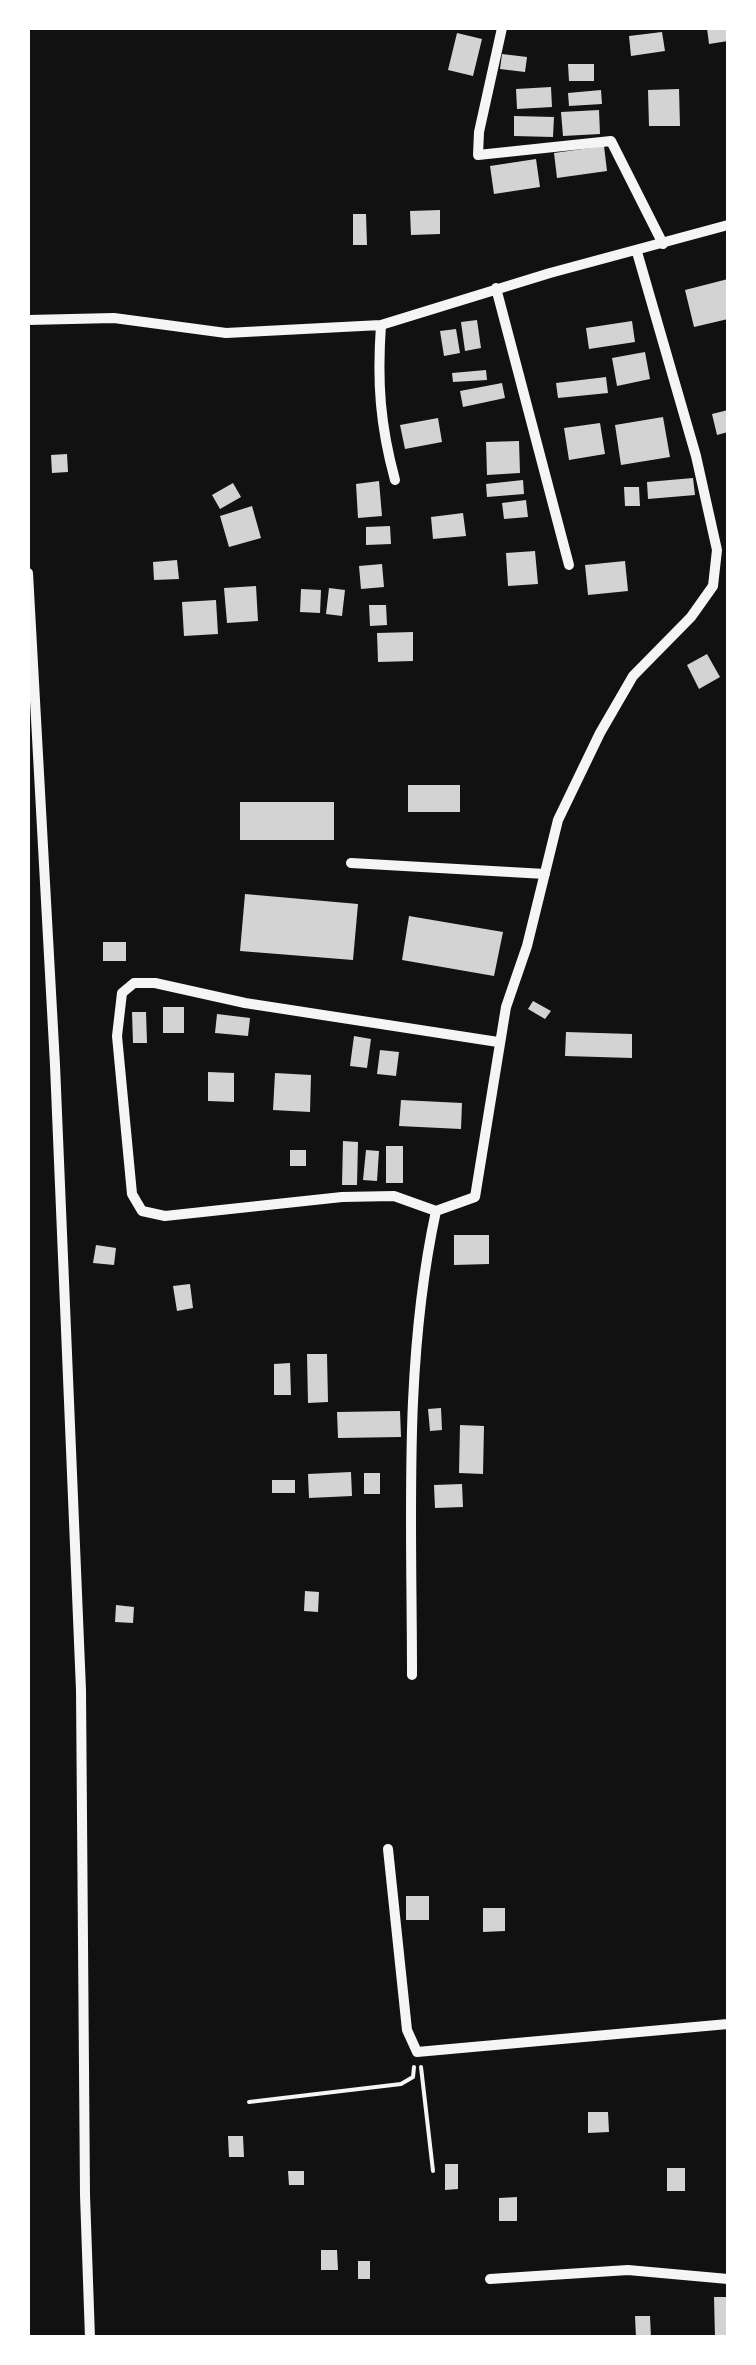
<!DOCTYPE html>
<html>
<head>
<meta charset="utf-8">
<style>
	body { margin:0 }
	#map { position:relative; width:756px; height:2365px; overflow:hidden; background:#111; font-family:"PT Sans",sans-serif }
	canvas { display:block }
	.frame { position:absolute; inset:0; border:30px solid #fff; pointer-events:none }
</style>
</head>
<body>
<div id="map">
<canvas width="756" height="2365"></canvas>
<div class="frame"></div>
</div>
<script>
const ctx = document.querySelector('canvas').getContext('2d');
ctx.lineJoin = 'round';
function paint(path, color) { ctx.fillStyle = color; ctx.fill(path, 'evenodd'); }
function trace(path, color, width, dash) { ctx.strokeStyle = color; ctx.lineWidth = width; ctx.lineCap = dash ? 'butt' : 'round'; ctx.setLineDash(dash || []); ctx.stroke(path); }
paint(new Path2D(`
	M707,28H728V41L709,44Z
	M662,32L665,51L631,56L629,36Z
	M457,33L482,39L473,76L448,70Z
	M502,54L527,57L525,72L500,69Z
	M568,64H594V81H569Z
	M551,87L552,107L517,109L516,89Z
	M679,89L680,126H649L648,90Z
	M601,90L602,104L569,106L568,93Z
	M599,110L600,134L563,136L561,112Z
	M514,116L554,117L553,137L514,136Z
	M604,146L607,171L557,178L554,153Z
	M536,159L540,187L494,194L490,166Z
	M440,210V234L411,235L410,211Z
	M353,214H366L367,245H353Z
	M728,279V319L694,327L685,290Z
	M477,320L481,348L465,351L461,322Z
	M632,321L635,342L589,349L586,328Z
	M456,329L460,353L444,356L440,331Z
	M645,352L650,379L617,386L612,358Z
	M486,370L487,380L453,382L452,373Z
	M606,377L608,393L558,398L556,383Z
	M502,383L505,398L463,407L460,391Z
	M728,410V432L717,435L712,414Z
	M663,417L670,457L621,465L615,425Z
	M438,418L442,442L405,449L400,425Z
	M600,423L605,454L569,460L564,428Z
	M519,441L520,473L487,475L486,442Z
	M67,454L68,472L52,473L51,455Z
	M693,478L695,495L648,499L647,482Z
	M523,480L524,494L487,497L486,484Z
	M379,481L382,516L358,518L356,484Z
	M233,483L241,497L220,509L212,495Z
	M624,487H639L640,506H625Z
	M526,500L528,517L504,519L502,503Z
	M252,506L261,538L229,547L220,516Z
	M463,513L466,536L433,539L431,517Z
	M390,526L391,544L366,545V527Z
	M535,551L538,584L508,586L506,553Z
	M177,560L179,579L154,580L153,562Z
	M625,561L628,591L588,595L585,565Z
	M382,564L384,587L361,589L359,566Z
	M256,586L258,621L227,623L224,588Z
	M329,588L345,590L342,616L326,614Z
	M301,589L321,590L320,613L300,612Z
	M216,600L218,634L184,636L182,602Z
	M369,605H386L387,625L370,626Z
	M413,632V661L378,662L377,633Z
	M707,654L720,677L699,689L687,665Z
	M408,785H460V812H408Z
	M240,802H334V840H240Z
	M245,894L358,904L353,960L240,951Z
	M409,916L503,932L494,976L402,960Z
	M103,942H126V961H103Z
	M533,1001L551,1011L545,1019L528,1009Z
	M163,1007H184V1033H163Z
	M132,1012H146L147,1043H133Z
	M217,1014L250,1018L248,1036L215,1033Z
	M566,1032L632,1034V1058L565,1056Z
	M354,1036L371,1039L367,1068L350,1066Z
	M380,1050L399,1052L396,1076L377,1074Z
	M208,1072L234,1073V1102L208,1101Z
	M275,1073L311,1075L310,1112L273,1110Z
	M401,1100L462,1103L461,1129L399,1126Z
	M343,1141L358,1142L357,1185H342Z
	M386,1146H403V1183H386Z
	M290,1150H306V1166H290Z
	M366,1150L379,1151L377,1181L363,1180Z
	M454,1235H489V1264L454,1265Z
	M96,1245L116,1248L114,1265L93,1263Z
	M190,1284L193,1308L177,1311L173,1286Z
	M307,1354H327L328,1402L308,1403Z
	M290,1363L291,1395H274V1364Z
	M441,1408L442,1430L430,1431L428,1409Z
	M400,1411L401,1437L338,1438L337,1412Z
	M460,1425L484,1426L483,1474L459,1473Z
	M351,1472L352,1496L309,1498L308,1474Z
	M364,1473H380V1494H364Z
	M272,1480H295V1493H272Z
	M462,1484L463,1507L435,1508L434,1485Z
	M305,1591L319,1592L318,1612L304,1611Z
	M116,1605L134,1607L133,1623L115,1622Z
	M406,1896H429V1920H406Z
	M483,1908H505V1931L483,1932Z
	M588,2112H608L609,2132L588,2133Z
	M228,2136H243L244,2157H229Z
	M445,2164H458V2189L445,2190Z
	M667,2168H685V2191H667Z
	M288,2171H304V2185H289Z
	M517,2197V2221H499V2198Z
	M321,2250H337L338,2270H321Z
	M358,2261H370V2279H358Z
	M714,2297H728V2338H715Z
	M635,2316H650L651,2338H636Z`), '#d3d3d3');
trace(new Path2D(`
	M421,2067L433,2171
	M249,2102L401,2084L413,2077L414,2067`), '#f5f5f5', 4);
trace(new Path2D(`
	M502,28L479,132L478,155L611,141L663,244
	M496,288L569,565
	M28,320L114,318L226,333L381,325L550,273L728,225
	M381,325C377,382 380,425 395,480
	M28,573L55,1065L81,1690L85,2195L90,2338
	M351,863L545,874
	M436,1211L394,1196L342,1197L165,1216L142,1211L132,1194L117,1036L122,993L134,983H155L245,1003L498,1042
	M412,1675C412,1520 403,1363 436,1211L475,1197L506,1007L527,946L558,820L600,733L633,676L691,617L713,586L717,550L696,456L637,252
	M388,1849L407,2030L417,2052L728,2024
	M490,2279L628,2270L728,2279`), '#f5f5f5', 10);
</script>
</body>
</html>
